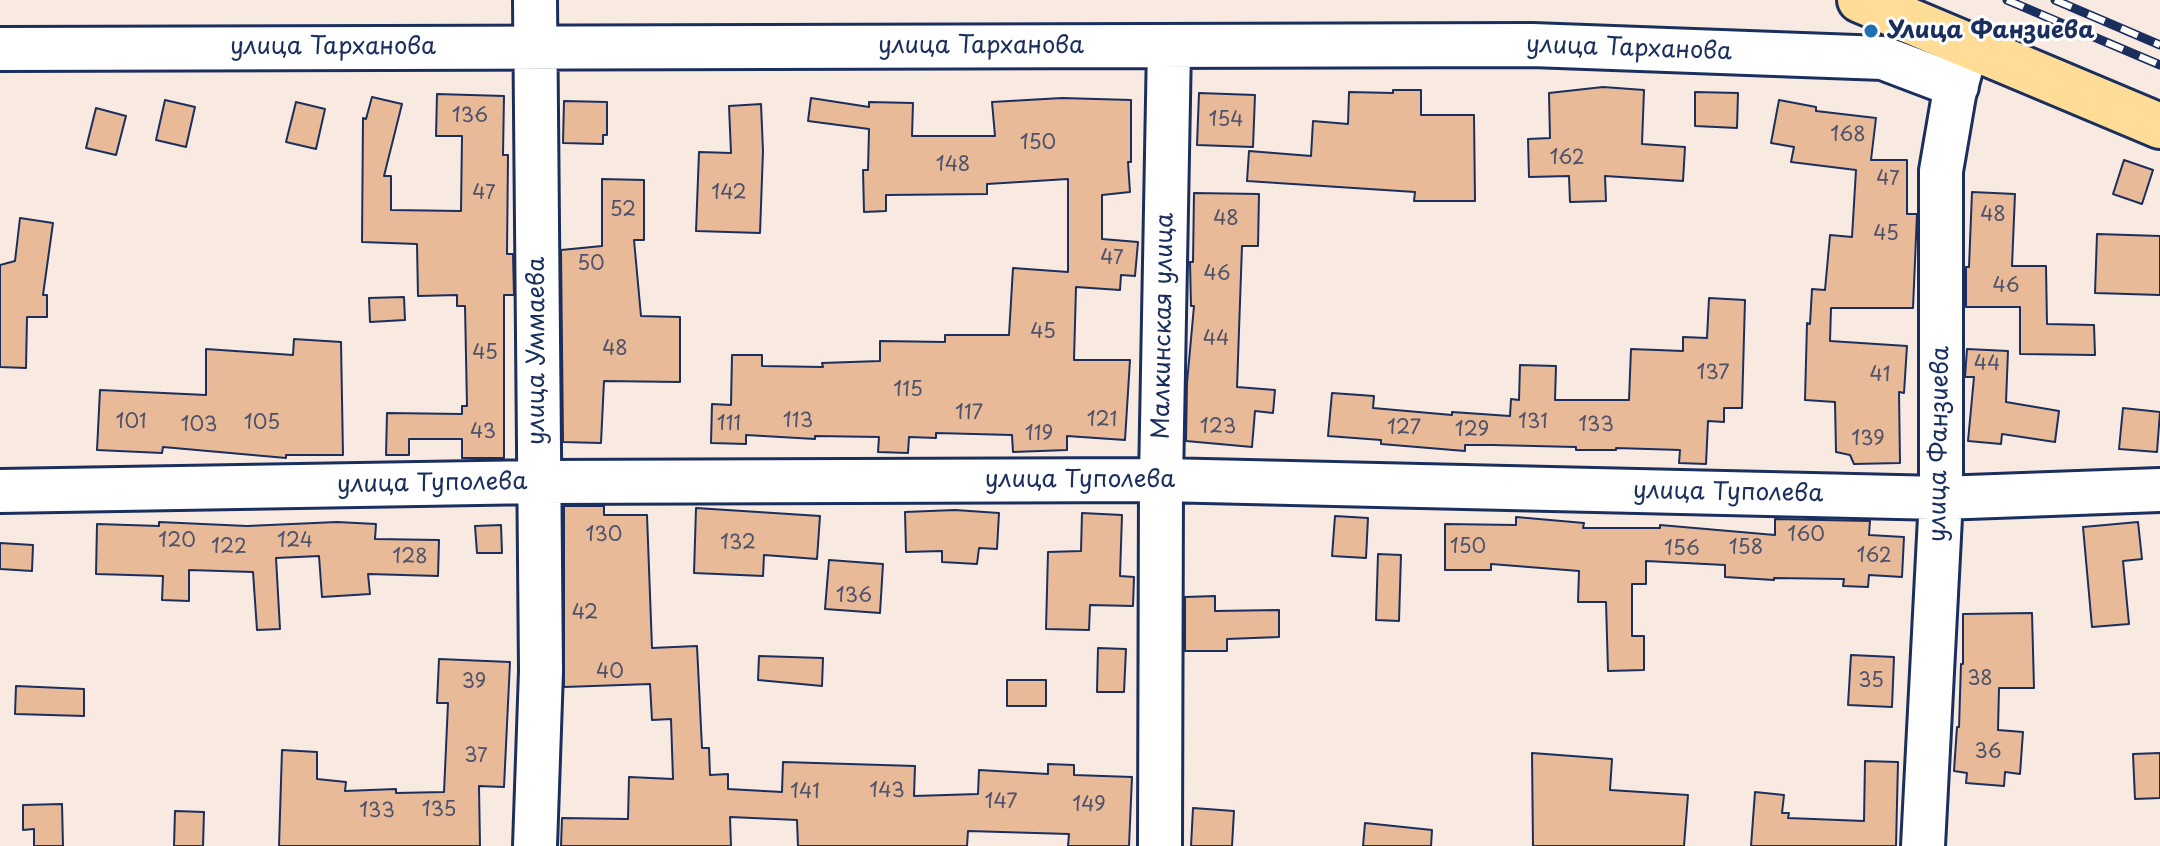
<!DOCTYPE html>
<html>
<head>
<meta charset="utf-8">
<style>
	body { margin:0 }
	canvas { display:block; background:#f8eae0 }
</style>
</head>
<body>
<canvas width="2160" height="846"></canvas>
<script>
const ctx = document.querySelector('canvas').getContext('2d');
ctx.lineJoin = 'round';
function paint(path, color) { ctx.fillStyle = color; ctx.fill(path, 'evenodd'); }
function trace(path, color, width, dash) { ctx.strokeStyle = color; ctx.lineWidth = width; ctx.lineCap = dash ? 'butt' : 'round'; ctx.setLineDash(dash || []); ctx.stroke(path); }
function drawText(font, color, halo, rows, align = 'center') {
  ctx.font = font + ' "Playpen Sans",sans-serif'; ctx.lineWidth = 6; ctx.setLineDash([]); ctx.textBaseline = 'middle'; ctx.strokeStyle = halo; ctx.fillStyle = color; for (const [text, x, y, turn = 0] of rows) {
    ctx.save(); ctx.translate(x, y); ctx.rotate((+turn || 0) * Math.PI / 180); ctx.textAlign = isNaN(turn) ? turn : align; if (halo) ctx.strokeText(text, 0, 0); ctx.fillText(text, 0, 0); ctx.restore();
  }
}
const building = new Path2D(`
	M1603,87L1644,90L1642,144L1685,147L1683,181L1605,176L1606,201L1570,202L1569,176L1529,177L1528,139L1550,138L1549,93Z
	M1393,90H1421V115H1474L1475,201H1414L1415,192L1247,181L1249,151L1311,156L1313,121L1348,124L1349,92L1393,93Z
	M1695,92L1738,93L1737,128L1695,126Z
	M1199,93L1255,95L1253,147L1197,145Z
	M437,94L504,96L503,155H508L507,254H513L514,295H504V458H462V439H409V455H386L387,413L462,414V406H467L465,306H457V295L418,296L417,244L362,242L363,118L366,119L372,97L402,104L384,176H391V210L461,211L462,136H436Z
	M811,98L869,107V102L913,103L912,136H995L992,102L1062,98L1131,100V162H1128L1130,192L1102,195V239L1138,242L1135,276L1121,275L1120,290L1076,287L1074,360H1130L1125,440L1067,436V450L1013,452L1012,435L936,433V438L909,437L908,453L878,452L879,437L815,436V439L746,435V444L711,443L712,404L731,405L732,355H762V366L823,367L822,363L880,361V341L945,342V335H1009L1013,268L1068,272V179L987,184V194L886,195V211L864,212L863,170H868L869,129L808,121Z
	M165,100L195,107L186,147L156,140Z
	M1779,100L1816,107V111L1876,118L1871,160H1907V214H1917L1913,308H1831L1830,341L1907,346L1904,393L1899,392L1900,463L1854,464L1850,455L1836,452L1835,402L1805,400L1807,323L1810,324L1812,289L1825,290L1830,235L1852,237L1856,170L1791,162L1794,147L1771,143Z
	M564,101L607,102V135H603V144L563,143Z
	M296,102L325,109L316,149L286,142Z
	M761,104L763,151L760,233L696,231L699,152L731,153L729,106Z
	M96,108L126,116L116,155L86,148Z
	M2124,160L2153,170L2142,204L2113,194Z
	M602,179L644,180V240H634L641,316L680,317V382L604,381L601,443L563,442L561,250L602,246Z
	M1972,192L2015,194L2012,266H2046L2047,324L2094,325L2095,355L2020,354V307H1966V267H1969Z
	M1194,193L1259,194L1258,246H1242L1237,387L1275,390L1273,413L1255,411L1252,447L1186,441L1187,383L1194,306H1191L1190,262H1193Z
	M20,218L53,223L43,295H47V317H27L26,368L0,367V265L15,261Z
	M2097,234L2160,236V295L2095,293Z
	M404,297L405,320L370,322L369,298Z
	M1709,298L1745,300L1742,408H1724V422L1708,421L1706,464L1679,463L1680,450L1616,448V450H1576V447L1492,445H1465V451L1381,444V440L1328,436L1332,393L1374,396L1373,408L1452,415V412L1510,416L1511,399L1519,400L1520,365L1556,366L1555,400H1629L1631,349L1683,351V337L1707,338Z
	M294,339L341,342L343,455H286V458L163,447L162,453L97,450L100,390L206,395V349L293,355Z
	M1967,349L2008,351L2006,402L2059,411L2055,442L2002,434L2001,444L1968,441L1974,377H1965Z
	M2123,408L2160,412L2157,452L2119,449Z
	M564,506H604V515H647L652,648L697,646L702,748H709L710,775L728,774V789L782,792L783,762L915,766L914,796L978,794L979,770L1048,774V764L1074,765V775L1132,777L1129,846H1068L1069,834L968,831L967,846H798L797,820L730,817L731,846H561L562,818L628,819L629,777L673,779L671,719L652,720L650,684L564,687Z
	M696,508L820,516L817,559L764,555L763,576L694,573Z
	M955,510L999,513L997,549L979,548L977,564L942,562V551L906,552L905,512Z
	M1082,513L1122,515L1120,576L1134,577L1133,606L1090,605L1089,630L1046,629L1048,552L1081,551Z
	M1335,516L1368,518L1366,558L1332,556Z
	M1516,517L1584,523L1583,528H1660V525L1775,535V519L1870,521L1869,535L1904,537L1902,577L1869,575L1868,587L1843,586L1844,579L1774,578V580L1725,577V565L1646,561V584H1632V636H1644V670L1608,671L1606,602H1578L1579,571L1491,564V570H1445V524L1516,525Z
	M159,522L247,526L337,522L376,524L375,539L439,540L438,576L368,574L370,594L322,597L319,556L276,558L280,629L257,630L253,572L189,570V601L162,600L163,576L96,574L97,524L159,526Z
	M2138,522L2142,559L2123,561L2129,624L2092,627L2083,527Z
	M501,525L502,553H477L475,526Z
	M0,543L33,545L32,571L0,569Z
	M1378,554L1401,555L1399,621L1376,620Z
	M829,560L883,564L880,613L825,609Z
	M1215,596V611L1279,610V637L1227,639V651H1185V597Z
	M2032,613L2034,688H1999L1998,730L2023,732L2020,774L2005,772L2004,786L1966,783L1967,773L1954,771L1957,727H1959L1961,664H1963V614Z
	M1098,648L1126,649L1124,692H1097Z
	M1851,655L1894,657L1892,707L1848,705Z
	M759,656L823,658L822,686L758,680Z
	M439,659L510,662L504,787L479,786L480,846H279L282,750L317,752V779L346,782L345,791L396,789V793L444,792L448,703H437Z
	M1007,680H1046V706H1007Z
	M16,686L84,689V716L15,714Z
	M1532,753L1612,759L1610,790L1688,795L1684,846H1533Z
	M2160,753V798L2135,799L2133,754Z
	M1865,761L1898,762L1896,846H1751L1755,792L1784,795L1782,813H1789L1788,818L1864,821Z
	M62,804L63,846H34V829L23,830V805Z
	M1193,808L1234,811L1232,846H1191Z
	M175,811L204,812L203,846H174Z
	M1365,823L1432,830L1431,846H1363Z`);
paint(building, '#e8ba98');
trace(building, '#1b2f5e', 2);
const minor = new Path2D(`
	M535,0L541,671L535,846
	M0,49L1532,45L1883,58L1957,86
	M0,491L538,482L1161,480L1941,498L2160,490
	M1160,846L1161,480L1169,46
	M1923,846L1941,498V171L1954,95L1964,58`);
const major = new Path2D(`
	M1860,0L2160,126`);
trace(minor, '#1b2f5e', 48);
trace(major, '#1b2f5e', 50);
trace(minor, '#fff', 42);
trace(major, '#ffdd96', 44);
const rail = new Path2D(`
	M2007,0L2160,65
	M2055,0L2160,45`);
trace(rail, '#1b2f5e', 9);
trace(rail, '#fff', 6, [18]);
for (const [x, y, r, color] of [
	[1871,31,8,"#1f6fb2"]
]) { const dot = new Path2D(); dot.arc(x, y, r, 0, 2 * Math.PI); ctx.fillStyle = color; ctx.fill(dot); trace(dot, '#fff', 3); }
drawText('20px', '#4e526c', null, [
	["136",470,116],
	["154",1226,120],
	["168",1848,135],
	["150",1038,143],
	["162",1567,158],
	["148",953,165],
	["47",1888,179],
	["47",484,193],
	["142",729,193],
	["52",623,210],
	["48",1993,215],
	["48",1226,219],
	["45",1886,234],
	["47",1112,258],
	["50",591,264],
	["46",1217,274],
	["46",2006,286],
	["45",1043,332],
	["44",1216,339],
	["48",615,349],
	["45",485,353],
	["44",1987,364],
	["137",1713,373],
	["41",1880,375],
	["115",908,390],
	["117",969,413],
	["121",1102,420],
	["113",798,421],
	["101",131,422],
	["131",1533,422],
	["105",262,423],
	["111",729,424],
	["103",199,425],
	["133",1596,425],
	["123",1218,427],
	["127",1404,428],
	["129",1472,430],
	["43",483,432],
	["119",1039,434],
	["139",1868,439],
	["130",604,535],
	["160",1806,535],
	["120",177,541],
	["124",295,541],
	["132",738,543],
	["122",229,547],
	["150",1468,547],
	["158",1746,548],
	["156",1682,549],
	["162",1874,556],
	["128",410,557],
	["136",854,596],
	["42",585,613],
	["40",610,672],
	["38",1980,679],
	["35",1871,681],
	["39",474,682],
	["36",1988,752],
	["37",476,756],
	["143",887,791],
	["141",805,792],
	["147",1001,802],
	["149",1089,805],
	["135",439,810],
	["133",377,811]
]);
drawText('bold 24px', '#1b2f5e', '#fff', [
	["Улица Фанзиева",1887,31]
], 'left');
drawText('24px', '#1b2f5e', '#fff', [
	["улица Тарханова",981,46],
	["улица Тарханова",333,47],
	["улица Тарханова",1629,49,2],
	["Малкинская улица",1164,326,-89],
	["улица Уммаева",537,351,-90],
	["улица Фанзиева",1940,444,-89],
	["улица Туполева",1080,480],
	["улица Туполева",432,484,-1],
	["улица Туполева",1728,493,1]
]);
</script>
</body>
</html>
